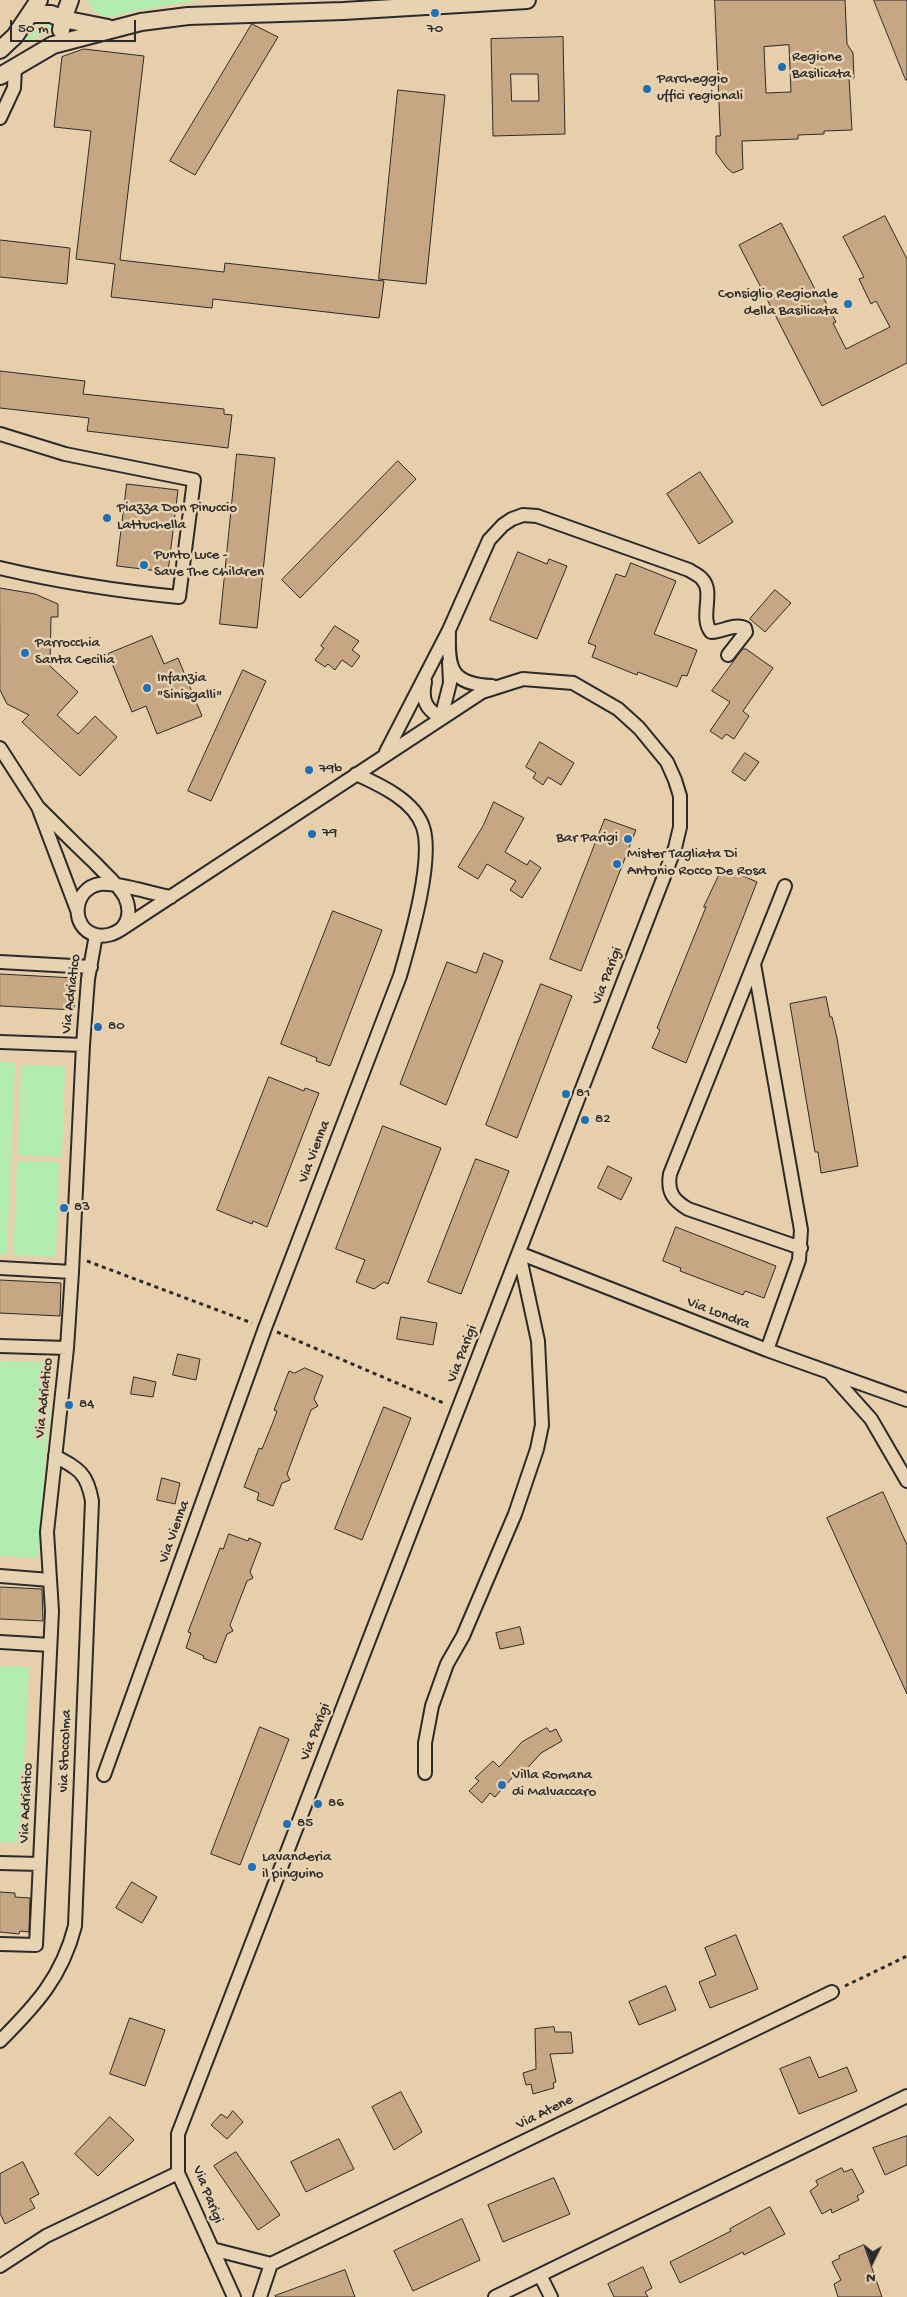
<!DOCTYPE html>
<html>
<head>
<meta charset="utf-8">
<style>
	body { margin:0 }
	#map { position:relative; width:907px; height:2297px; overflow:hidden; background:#e7cfab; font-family:"Gochi Hand",sans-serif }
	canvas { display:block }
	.north { position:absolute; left:847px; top:2237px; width:50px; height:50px; -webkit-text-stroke:4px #e7d3b1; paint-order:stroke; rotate:184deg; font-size:14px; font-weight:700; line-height:20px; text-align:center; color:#2b2b2b }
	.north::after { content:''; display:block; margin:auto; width:18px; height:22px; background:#2b2b2b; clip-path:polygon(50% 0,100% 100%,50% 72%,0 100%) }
	.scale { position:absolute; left:10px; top:20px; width:126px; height:22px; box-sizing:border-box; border:2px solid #2b2b2b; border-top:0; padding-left:6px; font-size:15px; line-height:18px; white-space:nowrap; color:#2b2b2b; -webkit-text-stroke:4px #e7d3b1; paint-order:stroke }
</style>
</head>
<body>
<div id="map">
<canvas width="907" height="2297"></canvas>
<div class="north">N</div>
<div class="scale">50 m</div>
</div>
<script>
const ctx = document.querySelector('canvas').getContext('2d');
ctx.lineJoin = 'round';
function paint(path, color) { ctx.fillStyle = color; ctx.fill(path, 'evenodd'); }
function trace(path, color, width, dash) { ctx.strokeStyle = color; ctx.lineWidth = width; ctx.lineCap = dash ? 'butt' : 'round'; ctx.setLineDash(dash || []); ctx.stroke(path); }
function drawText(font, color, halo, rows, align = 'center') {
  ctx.font = font + ' "Gochi Hand",sans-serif'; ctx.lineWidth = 5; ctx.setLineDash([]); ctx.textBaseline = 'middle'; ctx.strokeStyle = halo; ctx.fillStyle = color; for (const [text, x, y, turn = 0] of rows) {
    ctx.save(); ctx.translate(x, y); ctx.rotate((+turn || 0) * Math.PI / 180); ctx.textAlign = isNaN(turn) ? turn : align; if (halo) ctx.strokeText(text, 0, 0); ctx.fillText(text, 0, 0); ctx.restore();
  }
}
paint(new Path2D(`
	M87,0H201L139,10L110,17L100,15L94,11Z
	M45,21L51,24V31L26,42L25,40Z
	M0,1062L15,1063L7,1254H0Z
	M21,1065L65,1066L62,1157L18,1155Z
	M17,1161L59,1162L56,1257L13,1255Z
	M0,1361L53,1362L38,1558L0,1556Z
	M0,1666L29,1667L20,1843L0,1842Z`), '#b2ecb1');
const building = new Path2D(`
	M715,0H845L847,44L853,53L854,78H849L852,130L824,131V134L798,135V139L742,141L743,169L733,173L727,168L716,153V136H720ZM789,45L791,92L766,93L764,47Z
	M874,0H907V80H906Z
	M252,24L278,37L195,175L170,161Z
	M563,37L565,134L493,136L491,39ZM511,74H538L539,101H512Z
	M84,49L144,56L120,260L224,272L225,263L384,281L379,318L213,299L212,308L111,297L115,264L76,259L91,131L54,127L62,57Z
	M398,90L445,95L426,284L379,279Z
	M885,216L907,259V363L822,406L739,245L781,223L819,297L822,295L836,322L833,323L846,349L890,327L876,301L871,304L859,279L864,277L843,237Z
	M0,240L70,248L67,284L0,277Z
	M0,371L85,381L83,394L224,409V414L232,415L228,448L87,431L89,418L0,408Z
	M237,454L275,458L257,628L220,624Z
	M398,461L416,479L300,598L282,580Z
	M700,472L733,522L699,544L667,494Z
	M127,484L178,490L168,572L117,566Z
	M518,552L547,564L549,559L567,566L537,639L490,620Z
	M631,563L676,581L654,634L697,650L687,676L682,675L677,687L638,672L637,675L592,657L596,646L588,643L616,574L625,577Z
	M0,588L35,594L58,604V617H51L50,666L78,692L57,715L78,734L95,716L117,737L80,776L22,722L29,715L7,704L0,690Z
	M775,590L791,603L765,632L750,619Z
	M335,626L359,641L352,650L360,656L352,667L342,660L335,670L328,664L325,667L315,660L324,648L321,646Z
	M152,636L164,664L178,658L202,716L157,734L146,706L132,712L108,654Z
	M743,649H746L773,668L743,711L749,716L734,739L726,734L722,739L710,731L730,702L712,691Z
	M243,670L266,681L211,801L188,791Z
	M540,742L574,763L561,785L548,777L543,785L533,778L536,773L526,767Z
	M745,753L759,762L745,781L732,772Z
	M494,802L524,818L505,852L527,865L530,860L541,868L522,898L510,890L516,881L487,864L478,879L458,867L483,826Z
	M605,819L636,830L581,971L550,959Z
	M723,867L757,882L686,1063L652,1048L660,1030L657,1028L706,907H704Z
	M333,911L382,930L330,1066L316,1061L317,1058L281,1044Z
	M484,953L503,961L446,1105L400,1084L447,962L476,973Z
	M0,974L75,978L74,1010L0,1006Z
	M541,984L572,996L517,1138L486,1125Z
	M826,997L830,1017H832L837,1038L858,1166L821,1173L818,1152H815L790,1004Z
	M269,1077L304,1091L305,1088L319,1093L267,1227L253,1221L252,1224L217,1210Z
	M383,1126L441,1148L388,1284L384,1282L374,1289L356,1282L365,1260L336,1249Z
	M476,1159L509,1171L461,1294L428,1282Z
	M608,1166L632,1178L621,1200L598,1188Z
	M676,1227L776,1266L764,1298L745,1291L743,1295L680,1271L681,1268L663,1261Z
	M0,1280L61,1283L60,1316L0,1313Z
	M401,1317L437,1323L433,1345L397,1339Z
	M178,1354L200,1359L196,1380L173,1375Z
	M305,1368L323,1376L314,1399L318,1406L311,1410L287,1474L290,1480L282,1483L273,1506L257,1500L259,1493L244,1487L259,1448L262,1449L273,1422L277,1411L274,1410L289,1371L294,1373Z
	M134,1377L156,1382L153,1397L131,1394Z
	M384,1407L411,1418L362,1540L335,1529Z
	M162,1478L180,1483L175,1504L157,1500Z
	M883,1492L907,1545V1694L827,1518Z
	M229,1534L248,1541L249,1538L261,1543L250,1572L253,1578L247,1581L230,1625L233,1631L227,1634L216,1663L203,1658L204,1656L186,1648L191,1633L188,1632L220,1548L223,1549Z
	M0,1587L42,1589L43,1621L0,1619Z
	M520,1627L524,1644L500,1649L496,1633Z
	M260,1727L289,1739L240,1865L211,1854Z
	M547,1728L550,1732L556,1729L562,1741L541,1753L523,1773L519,1770L495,1797L490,1793L482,1803L469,1791L479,1781L475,1778L493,1761L499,1767L522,1742Z
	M132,1882L157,1897L142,1923L116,1908Z
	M0,1892L15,1893V1897L30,1898L29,1932L20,1931L19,1934L0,1932Z
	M736,1935L758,1989L710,2008L699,1982L716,1975L705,1948Z
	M666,1986L676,2010L639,2025L629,2002Z
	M130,2018L165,2030L145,2086L110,2074Z
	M554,2027L555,2032H571L573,2053L550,2054L556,2082L553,2083L554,2088L533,2094L531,2084L526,2085L523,2073L536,2069L535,2029Z
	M810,2057L819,2078L847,2067L857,2091L799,2114L780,2069Z
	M401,2092L422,2132L394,2150L372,2107Z
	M233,2111L243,2122L227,2139L211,2125L221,2114L227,2118Z
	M110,2117L134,2140L98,2176L75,2154Z
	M907,2136V2165L885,2175L873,2148Z
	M339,2139L354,2169L306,2192L291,2162Z
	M236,2152L280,2215L258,2230L214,2166Z
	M23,2162L39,2194L30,2199L35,2208L5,2224L0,2213V2174Z
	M842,2168L844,2172L852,2169L864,2192L857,2196L859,2200L832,2213L831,2209L822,2214L810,2191L818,2185L816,2181Z
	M554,2178L570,2214L503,2242L488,2205Z
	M770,2207L785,2234L744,2255L743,2252L680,2283L670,2262L731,2231L730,2229Z
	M462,2219L480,2260L413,2291L394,2251Z
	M864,2245L882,2297H838L834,2284L841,2280L832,2262L840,2258L839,2256Z
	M643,2267L652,2288L645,2292L648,2297H614L608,2284Z
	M345,2270L355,2297H276L275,2296Z`);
paint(building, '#c7a684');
trace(building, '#2b2b2b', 1);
const minor = new Path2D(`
	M0,118L14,88L15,67
	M0,434L65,454L194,480L179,597C118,591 59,582 0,568
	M449,633C448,669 451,684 492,686
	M425,682C421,700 426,709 441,718L450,683L449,662
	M0,748L38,807L77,910
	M386,752L449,630L489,540L503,525L512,519L523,515L537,516L689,570C693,573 699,575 702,579C715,592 699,617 711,632C722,632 734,623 745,628L746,632L728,655
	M38,807C57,826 76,845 95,863C105,874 118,884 125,897C130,908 130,920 121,929C115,934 105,937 96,935C69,928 73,888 100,884C117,882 153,894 171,897
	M785,886L670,1174C667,1192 673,1200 688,1209L801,1248
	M120,930L482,692L523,679L573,683L618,709L639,728L667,762L675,780L680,796V827L675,848L178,2134V2173L234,2297
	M0,962L91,967
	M754,964L801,1230L799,1260L767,1350
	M0,1042L83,1045
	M519,1253L767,1350L907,1400
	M0,1268L72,1272
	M0,1346L67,1348
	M829,1372L871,1419L907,1481
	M0,1576L50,1580
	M0,1642L50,1645
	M425,1773V1743L432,1706L447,1664L463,1636L515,1514L537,1449L542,1425L538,1341L519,1253
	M104,1775L265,1328L400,976C410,941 434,860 423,827C414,800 380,785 356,774
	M0,1863L40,1864
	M0,1944L36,1945L52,1611L47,1532L67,1348L72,1272L83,1045L88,979L96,935
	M0,2041C36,2005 62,1977 75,1926L92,1501C87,1473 79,1469 55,1456
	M212,2249L271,2264
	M271,2264L832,1992
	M0,2266L46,2236L178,2173
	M540,2275L551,2297
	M260,2297L271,2264
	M495,2297L907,2096`);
const tertiary = new Path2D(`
	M70,0L63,19L108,28
	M30,14H51L63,19L61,30
	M0,50L15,36L39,0
	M0,76L53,45L141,22L188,16L343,11L527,0`);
trace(minor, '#2b2b2b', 16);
trace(tertiary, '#2b2b2b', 20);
trace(new Path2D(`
	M87,1261L252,1323
	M277,1332L446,1404
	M845,1986L907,1956`), '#2b2b2b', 3, [4, 4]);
trace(minor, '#e7d3b1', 12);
trace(tertiary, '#e7d3b1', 16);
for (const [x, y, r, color] of [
	[435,13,5,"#1f6fb2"],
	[782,67,5,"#1f6fb2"],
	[647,89,5,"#1f6fb2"],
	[848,304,5,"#1f6fb2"],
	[107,518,5,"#1f6fb2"],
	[144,565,5,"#1f6fb2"],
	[25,653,5,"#1f6fb2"],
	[147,688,5,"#1f6fb2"],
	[309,770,5,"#1f6fb2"],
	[312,834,5,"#1f6fb2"],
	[628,839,5,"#1f6fb2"],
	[617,864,5,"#1f6fb2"],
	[98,1027,5,"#1f6fb2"],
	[566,1094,5,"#1f6fb2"],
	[585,1120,5,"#1f6fb2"],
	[64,1208,5,"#1f6fb2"],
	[69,1405,5,"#1f6fb2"],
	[502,1785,5,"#1f6fb2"],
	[318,1804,5,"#1f6fb2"],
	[287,1824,5,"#1f6fb2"],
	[252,1867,5,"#1f6fb2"]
]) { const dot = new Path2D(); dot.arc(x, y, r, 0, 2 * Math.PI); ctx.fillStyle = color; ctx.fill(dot); trace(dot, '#e7d3b1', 2); }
drawText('15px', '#2b2b2b', '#e7d3b1', [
	["70",435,30,"center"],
	["Regione",792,58],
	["Basilicata",792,75],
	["Parcheggio",657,80],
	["uffici regionali",657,97],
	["Consiglio Regionale",838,295,"right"],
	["della Basilicata",838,312,"right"],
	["Piazza Don Pinuccio",117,509],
	["Lattuchella",117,526],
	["Punto Luce -",154,556],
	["Save The Children",154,573],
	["Parrocchia",35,644],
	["Santa Cecilia",35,661],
	["Infanzia",157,679],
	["\"Sinisgalli\"",157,696],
	["79b",319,770],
	["79",322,834],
	["Bar Parigi",618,839,"right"],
	["Mister Tagliata Di",627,855],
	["Antonio Rocco De Rosa",627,872],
	["80",108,1027],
	["81",576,1094],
	["82",595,1120],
	["83",74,1208],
	["84",79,1405],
	["Villa Romana",512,1776],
	["di Malvaccaro",512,1793],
	["86",328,1804],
	["85",297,1824],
	["Lavanderia",262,1858],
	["il pinguino",262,1875]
], 'left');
drawText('15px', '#2b2b2b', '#e7d3b1', [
	["Via Parigi",608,976,-69],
	["Via Adriatico",72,994,-83],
	["Via Vienna",315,1152,-69],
	["Via Londra",718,1314,21],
	["Via Parigi",463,1354,-69],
	["Via Adriatico",45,1398,-84],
	["Via Vienna",175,1532,-70],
	["Via Parigi",316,1732,-69],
	["via Stoccolma",66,1751,-88],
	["Via Adriatico",27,1803,-87],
	["Via Atene",545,2113,-26],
	["Via Parigi",207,2195,68]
]);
</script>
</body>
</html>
